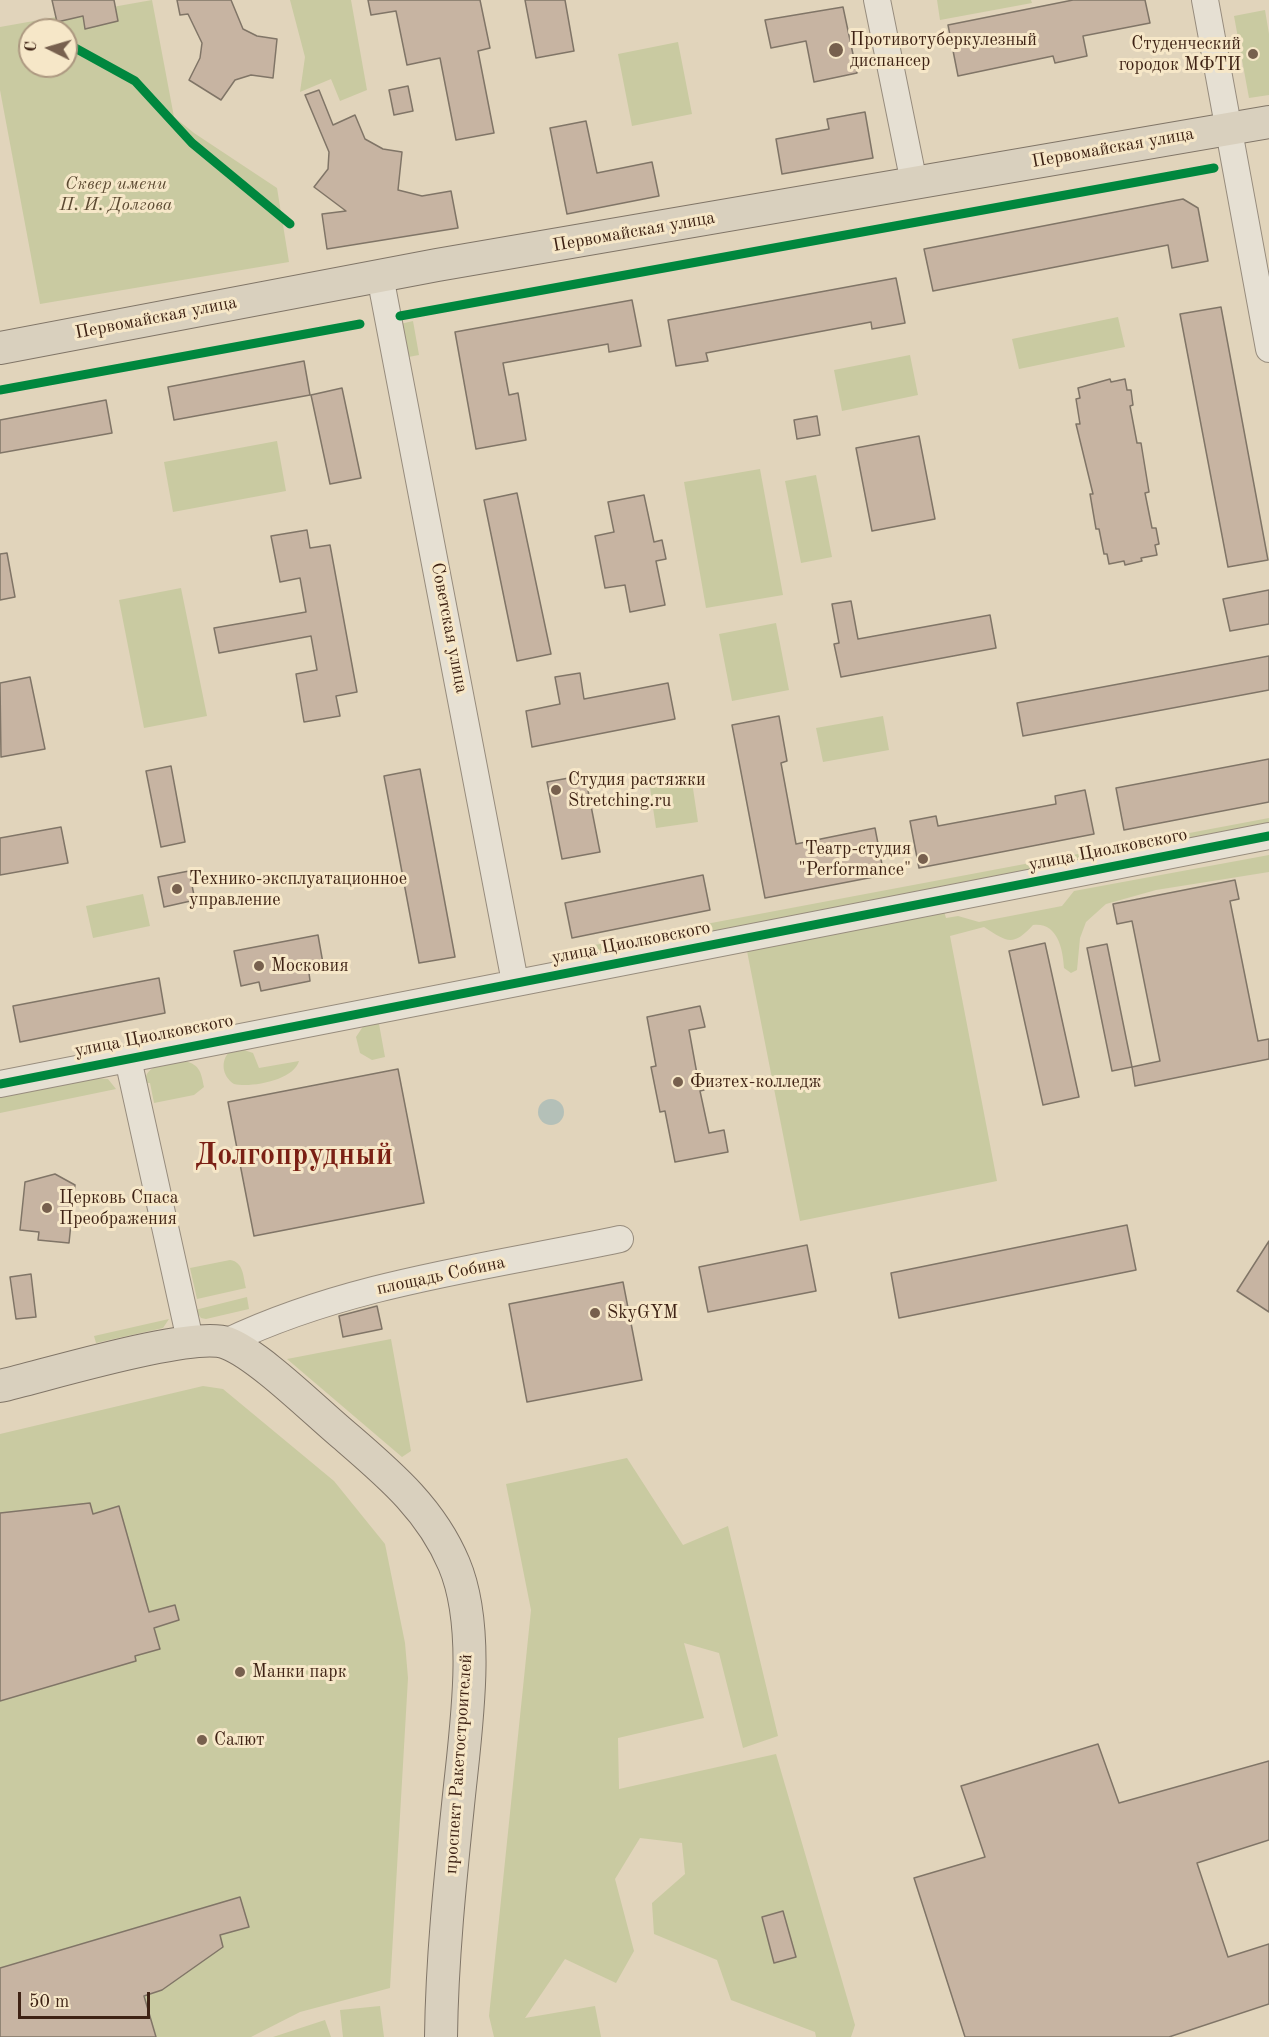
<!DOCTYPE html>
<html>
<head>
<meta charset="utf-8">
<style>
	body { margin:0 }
	#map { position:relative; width:1269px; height:2037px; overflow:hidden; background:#e1d4bb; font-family:"Old Standard TT",serif }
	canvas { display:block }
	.north { position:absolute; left:18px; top:18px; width:60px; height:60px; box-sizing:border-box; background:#f6e7c8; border:2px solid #ac9880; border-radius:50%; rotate:275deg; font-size:16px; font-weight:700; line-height:24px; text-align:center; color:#3e2214 }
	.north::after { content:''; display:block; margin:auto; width:21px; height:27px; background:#77604e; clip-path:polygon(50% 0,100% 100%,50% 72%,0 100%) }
	.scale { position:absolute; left:18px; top:1992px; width:132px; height:27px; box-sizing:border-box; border:3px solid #3e2214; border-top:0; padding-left:8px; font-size:18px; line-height:21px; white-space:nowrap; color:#3e2214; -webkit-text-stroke:4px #f6e7c8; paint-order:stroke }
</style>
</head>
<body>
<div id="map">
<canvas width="1269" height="2037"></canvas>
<div class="north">С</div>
<div class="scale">50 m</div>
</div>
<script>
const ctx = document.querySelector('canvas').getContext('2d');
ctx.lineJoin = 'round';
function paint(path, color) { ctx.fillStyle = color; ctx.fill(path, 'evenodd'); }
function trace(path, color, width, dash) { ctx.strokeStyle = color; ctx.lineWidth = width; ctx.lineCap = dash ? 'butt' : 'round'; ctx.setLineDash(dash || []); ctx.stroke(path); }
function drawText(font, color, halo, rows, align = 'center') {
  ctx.font = font + ' "Old Standard TT",serif'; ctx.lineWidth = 6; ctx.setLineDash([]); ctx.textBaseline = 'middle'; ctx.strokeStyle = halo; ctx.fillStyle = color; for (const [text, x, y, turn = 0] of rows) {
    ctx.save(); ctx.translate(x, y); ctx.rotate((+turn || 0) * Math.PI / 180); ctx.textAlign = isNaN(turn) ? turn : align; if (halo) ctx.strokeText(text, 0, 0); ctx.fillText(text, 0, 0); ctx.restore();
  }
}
paint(new Path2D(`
	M152,0L174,117L194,133L277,188L289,262L40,304L0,90V27ZM30,30H66V66H30Z
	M290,0H351L367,90L340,101L331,79L300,92L305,57Z
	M937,0H1031L1032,3L940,20Z
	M1265,10L1269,34V95L1249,98L1234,16Z
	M678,42L692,114L632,126L618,54Z
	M1118,317L1125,347L1019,369L1012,339Z
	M413,321L419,355L403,358L396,325Z
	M910,355L918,395L842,411L834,370Z
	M277,441L286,491L173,512L164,462Z
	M760,469L783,595L706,608L684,482Z
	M816,475L832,557L801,563L785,481Z
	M181,588L207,716L144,728L119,600Z
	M776,623L789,690L732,701L719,634Z
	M883,716L889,750L823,762L816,728Z
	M691,775L698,822L656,828L649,781Z
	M1269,818V827L554,967L552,953Z
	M1269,855V872L1156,890L1106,904L1086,922L1080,938L1077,970L1071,973L1064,968C1063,948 1057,922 1033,925C1013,947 1007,942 984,927L950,936L997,1181L800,1221L746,946L944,911L946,918L958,916L979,922L1062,906L1074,891Z
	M143,894L150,926L93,938L86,906Z
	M371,1024H379L385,1057L372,1060L360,1053L356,1037L364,1025Z
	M241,1049L253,1053L259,1068L299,1061C294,1080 252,1088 234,1084C222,1076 220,1061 230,1051Z
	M185,1061C200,1065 201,1072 204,1087L194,1095L154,1103L150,1083H145C144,1063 171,1063 185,1061Z
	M95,1078L108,1079L116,1089L0,1113V1097Z
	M230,1260C244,1262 243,1277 246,1288L197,1299L190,1268Z
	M247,1297L249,1309L206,1319L201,1318L195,1310Z
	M169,1319L163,1328L96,1343L94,1336Z
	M391,1339L411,1451L402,1457L287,1359Z
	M203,1386L223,1389L334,1481L385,1544L405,1643L408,1678L390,1988L300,2012L251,2037H0V1434Z
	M627,1458L683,1545L728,1526L778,1736L743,1748L719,1653L684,1643L704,1718L618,1738L619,1789L776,1754L855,2025L851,2037H816L815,2032L731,2000L717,1960L654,1934L652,1903L685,1874L682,1843L640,1838L615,1879L634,1951L616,1983L565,1959L525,2018L595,2006L601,2037H494L489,2016L531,1610L506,1484Z
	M380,2006L384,2037H343L340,2010Z
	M325,2020L331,2037H273Z`), '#c9caa1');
paint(new Path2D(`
	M538 1112a13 13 0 1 1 26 0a13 13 0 1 1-26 0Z`), '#b4c0b8');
const building = new Path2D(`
	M52,0H114L118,21L85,29L83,16L57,22Z
	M177,0H231L243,29L257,36L277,39L273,78L251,75L235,80L221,100L189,80L200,58L202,43L188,14L180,15Z
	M368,0H480L490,48L478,51L494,133L456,140L440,58L407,65L396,11L371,15Z
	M525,0H565L574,51L536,58Z
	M1073,0H1145L1150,23L1083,36L1087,56L1055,63L1053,56L958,76L948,25Z
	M843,7L857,73L814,82L806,41L771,48L765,20Z
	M408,86L413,111L394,115L389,90Z
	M319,90L333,125L355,115L365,139L383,149L402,152L398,190L422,196L451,191L458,228L327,249L322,214L346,211L314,187L328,169L329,152L305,95Z
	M865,112L873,158L782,174L776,139L829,129L827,119Z
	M586,121L597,173L652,162L659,196L567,214L550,128Z
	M1183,199L1198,208L1208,261L1172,268L1168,245L933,291L924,249Z
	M896,278L905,323L872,329L871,322L706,353L708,361L676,366L668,320Z
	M632,300L641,346L609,352L608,344L503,363L509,395L518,393L526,440L476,449L455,332Z
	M1221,307L1268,560L1228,567L1180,314Z
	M304,361L310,395L174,420L168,387Z
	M1110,379L1111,382L1125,379L1127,390H1131L1133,405L1130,406L1137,443H1141L1149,492L1145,493L1152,528H1156L1159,544L1155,545L1157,555L1141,558L1142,561L1125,565L1124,561L1109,564L1107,554H1104L1099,529H1096L1090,494H1093L1076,424H1080L1076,399L1080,398L1078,388Z
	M342,388L361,478L330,484L311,395Z
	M106,400L112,433L0,453V420Z
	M817,416L820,435L797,439L794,420Z
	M919,436L935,519L872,531L856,448Z
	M517,493L551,654L517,661L484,500Z
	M644,495L654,542L662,540L666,559L656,561L665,605L630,612L625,585L605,588L595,536L614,532L608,502Z
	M307,530L310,548L330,545L357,692L336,696L340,716L304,722L296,674L317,670L311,636L219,653L214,628L306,612L300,578L280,582L271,536Z
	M7,553L15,597L0,600V554Z
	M1269,590V624L1230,631L1223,599Z
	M851,601L858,639L990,615L996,648L841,677L834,644L839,643L832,604Z
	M1269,656V690L1023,736L1017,703Z
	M580,673L584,699L668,683L675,719L532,747L526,711L560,704L555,677Z
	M30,677L45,749L1,757L0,683Z
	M779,716L787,761L781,763L796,844L875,828L884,875L765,898L732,725Z
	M1269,759V802L1124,830L1116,788Z
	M171,766L185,842L161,847L146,771Z
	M420,769L455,957L419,963L384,776Z
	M585,775L600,852L562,859L547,782Z
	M1085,790L1094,834L919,868L910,821L936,816L938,826L1056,804L1055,796Z
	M61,827L68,863L0,875V838Z
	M189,871L195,900L164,907L158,877Z
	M703,875L710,910L572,938L565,903Z
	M1235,880L1239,899L1230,901L1258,1041L1269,1039V1059L1135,1086L1132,1067L1160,1061L1132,921L1117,924L1113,904Z
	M318,935L324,969L309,973L310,981L261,991L259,982L241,986L234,951Z
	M1045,943L1079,1097L1043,1105L1009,951Z
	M1107,944L1132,1067L1112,1071L1087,948Z
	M159,978L165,1013L20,1042L13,1006Z
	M700,1006L705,1027L689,1030L697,1074H701L704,1090L700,1091L709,1133L724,1130L728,1152L675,1162L665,1111L660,1112L651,1067L656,1066L647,1017Z
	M398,1069L424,1203L254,1236L228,1102Z
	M55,1174L75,1185L69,1243L38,1240L39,1232L20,1230L25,1182Z
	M1127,1225L1136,1270L899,1318L891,1273Z
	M1269,1241V1312L1237,1291Z
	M807,1245L816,1291L708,1312L699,1267Z
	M31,1274L36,1317L16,1319L10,1277Z
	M623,1282L642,1380L527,1402L509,1304Z
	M377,1306L382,1329L343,1337L339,1316Z
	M90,1503L93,1514L119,1506L149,1612L175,1605L179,1620L154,1628L160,1649L135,1656L136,1661L0,1701V1513Z
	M1098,1744L1119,1803L1269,1761V1840L1197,1863L1228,1957L1269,1944V2004L1169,2037H965L914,1878L985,1857L961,1786Z
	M240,1897L249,1927L220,1935L223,1947L162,1990L144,1996L156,2037H0V1968Z
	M783,1911L796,1957L774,1963L762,1917Z`);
paint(building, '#c7b4a2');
trace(building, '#807567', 1.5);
const minor = new Path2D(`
	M877,0L914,183
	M1205,0L1269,349
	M380,276L515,982
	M128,1059L190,1340
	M0,1084L1269,836
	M226,1342C349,1283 488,1267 620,1239`);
const major = new Path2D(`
	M0,348L437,265L1269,122
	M0,1386C44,1376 193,1330 227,1343C259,1355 316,1412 345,1436C389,1474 431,1509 454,1564C482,1630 465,1734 458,1805C450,1882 442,1959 441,2037`);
trace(minor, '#978c7d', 28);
trace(major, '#807567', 34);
trace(minor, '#e6e0d3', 26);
trace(major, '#d9d0be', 32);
trace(new Path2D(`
	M66,43L135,81L192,143L290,224
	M400,316L1214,168
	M0,390L360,324
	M0,1084L1269,836`), '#00873e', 9);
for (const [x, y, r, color] of [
	[836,50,8,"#77604e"],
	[1253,54,6,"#77604e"],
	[556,790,6,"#77604e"],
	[923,859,6,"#77604e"],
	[177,889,6,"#77604e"],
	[259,966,6,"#77604e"],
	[678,1082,6,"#77604e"],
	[47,1208,6,"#77604e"],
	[595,1313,6,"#77604e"],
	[240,1672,6,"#77604e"],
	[202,1740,6,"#77604e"]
]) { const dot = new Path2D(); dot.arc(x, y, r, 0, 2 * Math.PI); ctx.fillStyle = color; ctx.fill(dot); trace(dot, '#f6e7c8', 2); }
drawText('18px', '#3e2214', '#f6e7c8', [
	["Противотуберкулезный",850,40],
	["диспансер",850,61],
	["Студенческий",1241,44,"right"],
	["городок МФТИ",1241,65,"right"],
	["Студия растяжки",568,780],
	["Stretching.ru",568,801],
	["Театр-студия",911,849,"right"],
	["\"Performance\"",911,870,"right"],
	["Технико-эксплуатационное",189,879],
	["управление",189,900],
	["Московия",271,966],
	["Физтех-колледж",690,1082],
	["Церковь Спаса",59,1198],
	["Преображения",59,1219],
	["SkyGYM",607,1313],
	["Манки парк",252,1672],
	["Салют",214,1740]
], 'left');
drawText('18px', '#3e2214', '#f6e7c8', [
	["Первомайская улица",1113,148,-10],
	["Первомайская улица",634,232,-10],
	["Первомайская улица",156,318,-11],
	["Советская улица",449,628,79],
	["улица Циолковского",1108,850,-11],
	["улица Циолковского",631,943,-11],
	["улица Циолковского",154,1036,-11],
	["площадь Собина",441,1276,-12],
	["проспект Ракетостроителей",459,1764,-86]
]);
drawText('italic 18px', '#5c4a32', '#f6e7c8', [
	["Сквер имени",116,184],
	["П. И. Долгова",116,205]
]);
drawText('bold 30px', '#7a1f14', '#f6e7c8', [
	["Долгопрудный",294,1156]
]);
</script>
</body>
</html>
